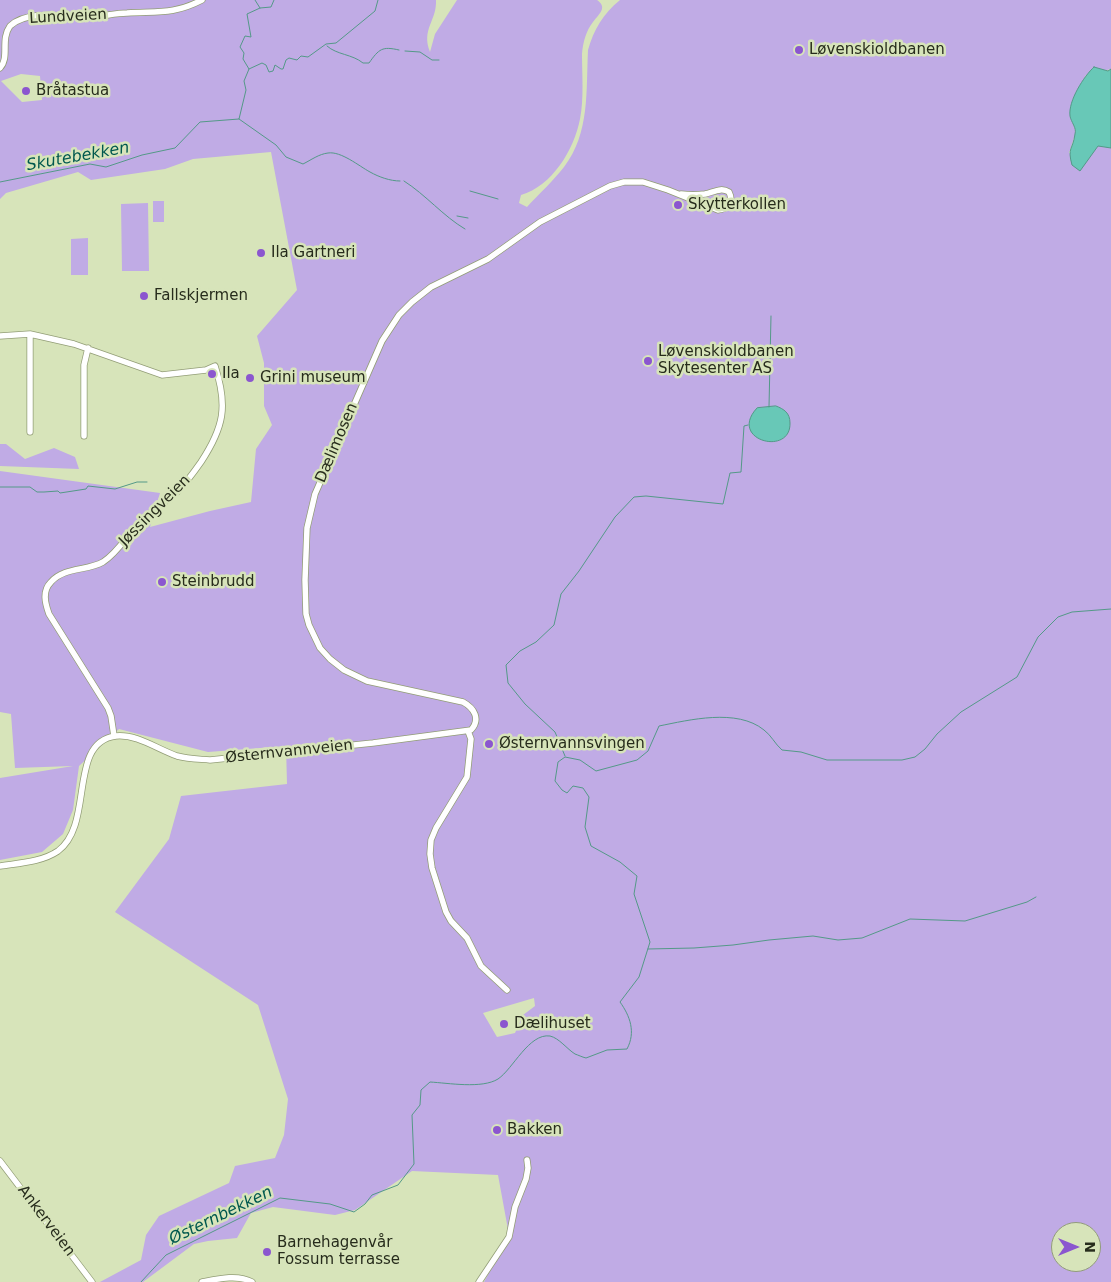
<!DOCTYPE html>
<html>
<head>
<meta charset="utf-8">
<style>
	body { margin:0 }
	#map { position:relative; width:1111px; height:1282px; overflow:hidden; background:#d7e4ba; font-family:"DejaVu Sans",sans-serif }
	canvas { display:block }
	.north { position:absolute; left:1051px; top:1222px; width:50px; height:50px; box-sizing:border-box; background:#d7e4ba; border:1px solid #919a7b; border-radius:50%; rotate:90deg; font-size:14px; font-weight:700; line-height:20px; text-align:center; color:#272c1c }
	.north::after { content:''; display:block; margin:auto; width:18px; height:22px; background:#8b56cf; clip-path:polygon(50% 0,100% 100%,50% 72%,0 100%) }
</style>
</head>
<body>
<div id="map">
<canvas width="1111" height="1282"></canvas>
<div class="north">N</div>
</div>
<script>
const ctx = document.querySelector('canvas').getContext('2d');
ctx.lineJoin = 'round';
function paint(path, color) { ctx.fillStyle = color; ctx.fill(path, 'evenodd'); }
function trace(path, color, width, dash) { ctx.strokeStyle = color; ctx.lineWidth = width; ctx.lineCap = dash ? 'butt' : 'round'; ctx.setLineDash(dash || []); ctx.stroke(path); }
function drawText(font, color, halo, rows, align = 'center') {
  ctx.font = font + ' "DejaVu Sans",sans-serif'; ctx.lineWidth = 5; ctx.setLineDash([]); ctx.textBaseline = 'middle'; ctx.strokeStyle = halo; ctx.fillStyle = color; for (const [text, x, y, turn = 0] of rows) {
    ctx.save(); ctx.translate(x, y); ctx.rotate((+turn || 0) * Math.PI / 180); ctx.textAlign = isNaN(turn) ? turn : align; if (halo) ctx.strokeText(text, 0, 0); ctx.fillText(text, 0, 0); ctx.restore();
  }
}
paint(new Path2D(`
	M0,0H436C437,21 421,29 430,52L435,34L457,0H597C600,2 603,5 602,9C601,13 596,18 593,22C586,31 583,42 582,54C582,75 584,99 580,119C574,150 552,186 521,195L519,203L527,207C539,194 553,181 564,167C590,133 586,91 588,50C594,29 603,14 620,0H1111V69L1086,75L1073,99L1070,115L1076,132L1069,153L1090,155L1098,145L1111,148V1282H484L509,1235L498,1175L412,1171L355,1210L335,1215L273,1207L251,1213L237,1238L208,1241L194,1244L143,1282H100L141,1260L146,1235L159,1216L229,1183L235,1166L275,1158L284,1135L288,1099L258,1005L115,912L169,839L181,796L287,784L286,746L208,752L119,729L79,766L73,810L63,834L42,852L0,860V778L73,766L15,768L11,714L0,712V471L160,493L150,527L210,511L251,502L256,449L272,425L264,406V363L257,336L297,290L271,152L193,159L165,169L91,180L78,172L6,193L0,199ZM21,74L40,76L42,100L22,102L1,81ZM534,998L535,1006L523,1015L515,1033L497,1037L483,1013ZM1061,1232H1091V1262H1061Z
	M153,201H164V222H153Z
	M148,203L149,271H122L121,204Z
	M88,238V275H71V239Z
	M0,444H6L25,459L54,448L75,457L79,469L0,466Z`), '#c0abe5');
const water = new Path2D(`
	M1094,67L1108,71L1111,69V148L1098,146L1080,171L1072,165C1067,147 1073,150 1075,134C1077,128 1071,122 1070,116C1068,101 1084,76 1094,67Z
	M776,406C784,409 790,413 790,423C791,457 727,440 757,408Z`);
paint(water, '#68c8b7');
trace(water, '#549988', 1);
trace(new Path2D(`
	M255,0L260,8
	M327,46C337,55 352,54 363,63H369C379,49 382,46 399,50
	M405,51L420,52L432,60H439
	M249,69L262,63L266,65L269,72L273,71L275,65L281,69H283L286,60L289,58L297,60L301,56L308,57L326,44L336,43L375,11L378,0
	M239,119L276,145L286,157L303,164C311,160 319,154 328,153C341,151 359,166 370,172C379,177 390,181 400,181
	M404,181C426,195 443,216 465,229
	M0,182L90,164L106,167L142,155L175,148L200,122L239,119L246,90L244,81L249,69L243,59L244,53L240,47L245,36L251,37L247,14L260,8L271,7L274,0
	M470,191L498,199
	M457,216L468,218
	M769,407L771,316
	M0,487H30L37,492H44L58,491L60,493L86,489L88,486L115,489L137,482H147
	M565,756L555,732L525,704L508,683L506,665L520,651L536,642L554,625L561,594L579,571L615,517L634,497L646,496L723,504L730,473L741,472L744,426L748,425
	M648,949L694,948L733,945L769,940L813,936L838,940L862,938L910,919L965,921L1027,902L1036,897
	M141,1282L166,1255L280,1198L330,1204L354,1212L365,1204L372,1195L398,1185L414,1164L412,1115L420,1105L421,1090L430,1082C448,1083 482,1089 498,1079C513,1069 529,1033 550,1036C559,1038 567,1049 575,1054C578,1055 582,1057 586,1058L607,1050L627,1049C636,1032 630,1016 620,1002L639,977L650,942L634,894L637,876L620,862L591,846L585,827L589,797L583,788L573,786L567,793L562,790L555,781L558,762L565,757L580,760L596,771L637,760L648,751L659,726C689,720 737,708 764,730C771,735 775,744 782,750L801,752L827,760H902L915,757L925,749L937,734L961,712L1017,677L1038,637L1058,617L1072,612L1111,609`), '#549988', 1);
const minor = new Path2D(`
	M0,68C10,57 0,40 10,26C28,9 67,17 89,17C102,17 114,13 127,13C157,11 173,15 202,0
	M0,336L30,334L74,344L162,375L206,370L215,366C228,406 224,427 201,462C194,472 186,483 177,492C166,502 153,510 142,520C128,533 119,552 103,562C87,571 64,567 51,582C42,591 45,603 49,614L108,708L111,716L114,736
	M30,432V334
	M84,436V365L88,348
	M468,731L471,739L467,777L436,828L431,840L430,854L432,868L446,912L451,921L467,938L481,966L507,990
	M0,866C19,863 42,862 58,851C95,824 67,742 116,736C137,734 157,749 177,756C188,759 199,759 210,760L373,743L471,730C481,719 474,708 463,702L367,681L344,670L330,659L320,648L309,625L306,614L305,580L307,528L315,494L382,341L399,315L412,302L431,287L488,259L540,222L610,186L624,182H643L668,190L718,210C728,209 734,202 729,192C721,187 714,192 705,194C697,195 689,195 681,194
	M0,1161L92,1282
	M202,1282C217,1279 238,1274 252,1282
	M479,1282L509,1237L515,1207L526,1179L528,1168L527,1160`);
trace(minor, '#929d76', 7);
trace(minor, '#fff', 5.5);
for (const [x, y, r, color] of [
	[799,50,5,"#8b56cf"],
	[26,91,5,"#8b56cf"],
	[678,205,5,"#8b56cf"],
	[261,253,5,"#8b56cf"],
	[144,296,5,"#8b56cf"],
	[648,361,5,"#8b56cf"],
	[212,374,5,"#8b56cf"],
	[250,378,5,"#8b56cf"],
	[162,582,5,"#8b56cf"],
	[489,744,5,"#8b56cf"],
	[504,1024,5,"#8b56cf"],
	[497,1130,5,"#8b56cf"],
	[267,1252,5,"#8b56cf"]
]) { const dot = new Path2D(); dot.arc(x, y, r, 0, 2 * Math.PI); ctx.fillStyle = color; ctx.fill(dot); trace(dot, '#d7e4ba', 2); }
drawText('15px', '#272c1c', '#d7e4ba', [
	["Lundveien",68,17,-3],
	["Dælimosen",337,443,-67],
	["Jøssingveien",155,511,-45],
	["Østernvannveien",289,752,-6],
	["Ankerveien",46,1221,53]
]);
drawText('15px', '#272c1c', '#d7e4ba', [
	["Løvenskioldbanen",809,50],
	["Bråtastua",36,91],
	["Skytterkollen",688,205],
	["Ila Gartneri",271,253],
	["Fallskjermen",154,296],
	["Løvenskioldbanen",658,352],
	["Skytesenter AS",658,369],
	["Ila",222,374],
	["Grini museum",260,378],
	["Steinbrudd",172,582],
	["Østernvannsvingen",499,744],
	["Dælihuset",514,1024],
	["Bakken",507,1130],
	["Barnehagenvår",277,1243],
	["Fossum terrasse",277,1260]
], 'left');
drawText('italic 16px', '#00584e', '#d7e4ba', [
	["Skutebekken",78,157,-10],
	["Østernbekken",221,1216,-26]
]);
</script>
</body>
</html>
